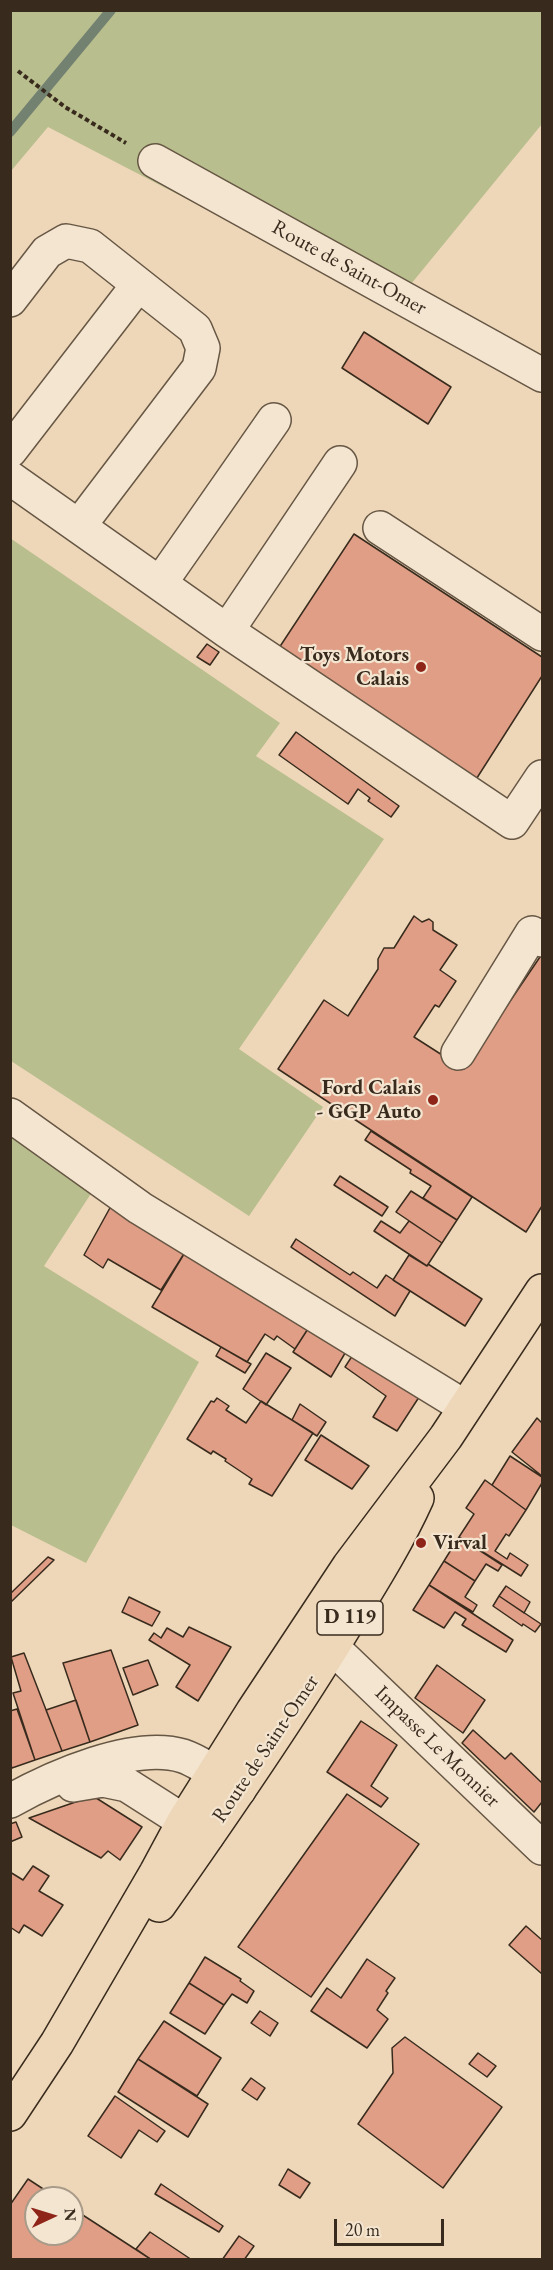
<!DOCTYPE html>
<html>
<head>
<meta charset="utf-8">
<style>
	body { margin:0 }
	#map { position:relative; width:553px; height:2270px; overflow:hidden; background:#eed7b8; font-family:"EB Garamond",serif }
	canvas { display:block }
	.frame { position:absolute; inset:0; border:12px solid #382b1d; pointer-events:none }
	.north { position:absolute; left:24px; top:2186px; width:60px; height:60px; box-sizing:border-box; background:#f4e5d1; border:2px solid #a99b89; border-radius:50%; rotate:86deg; font-size:16px; font-weight:700; line-height:24px; text-align:center; color:#382b1d }
	.north::after { content:''; display:block; margin:auto; width:21px; height:27px; background:#8f2418; clip-path:polygon(50% 0,100% 100%,50% 72%,0 100%) }
	.scale { position:absolute; left:334px; top:2219px; width:110px; height:27px; box-sizing:border-box; border:3px solid #382b1d; border-top:0; padding-left:8px; font-size:18px; line-height:21px; white-space:nowrap; color:#382b1d; -webkit-text-stroke:4px #f4e5d1; paint-order:stroke }
</style>
</head>
<body>
<div id="map">
<canvas width="553" height="2270"></canvas>
<div class="frame"></div>
<div class="north">N</div>
<div class="scale">20 m</div>
</div>
<script>
const ctx = document.querySelector('canvas').getContext('2d');
ctx.lineJoin = 'round';
function paint(path, color) { ctx.fillStyle = color; ctx.fill(path, 'evenodd'); }
function trace(path, color, width, dash) { ctx.strokeStyle = color; ctx.lineWidth = width; ctx.lineCap = dash ? 'butt' : 'round'; ctx.setLineDash(dash || []); ctx.stroke(path); }
function drawText(font, color, halo, rows, align = 'center') {
  ctx.font = font + ' "EB Garamond",serif'; ctx.lineWidth = 4.5; ctx.setLineDash([]); ctx.textBaseline = 'middle'; ctx.strokeStyle = halo; ctx.fillStyle = color; for (const [text, x, y, turn = 0] of rows) {
    ctx.save(); ctx.translate(x, y); ctx.rotate((+turn || 0) * Math.PI / 180); ctx.textAlign = isNaN(turn) ? turn : align; if (halo) ctx.strokeText(text, 0, 0); ctx.fillText(text, 0, 0); ctx.restore();
  }
}
paint(new Path2D(`
	M10,11H542V124L393,306L48,127L11,171Z
	M10,538L280,723L256,756L384,839L239,1049L323,1107L249,1216L11,1061Z
	M10,1137L92,1192L44,1266L199,1362L86,1563L11,1525Z`), '#b9be8e');
trace(new Path2D(`
	M10,132L111,10`), '#738171', 10);
const building = new Path2D(`
	M364,332L451,387L428,424L342,368Z
	M354,534L542,657V676L475,781L277,651Z
	M207,644L219,652L210,665L197,657Z
	M296,732L399,806L391,817L368,801L370,798L358,789L348,804L279,755Z
	M414,916L422,922L429,919L433,922V930L457,945L440,970L456,981L439,1007L435,1005L414,1037L464,1069L542,954V1206L526,1232L278,1069L324,1000L348,1016L378,969V959L384,948H394Z
	M371,1131L472,1197L457,1220L423,1198L431,1186L410,1173L411,1170L365,1140Z
	M340,1176L388,1207L382,1216L334,1185Z
	M411,1191L457,1220L442,1243L396,1212Z
	M111,1206L187,1249L161,1290L108,1259L103,1268L84,1255Z
	M381,1221L400,1233L409,1221L442,1243L427,1266L374,1231Z
	M296,1239L350,1275L353,1272L377,1288L386,1275L410,1291L395,1316L291,1247Z
	M187,1249L313,1321L295,1349L277,1336L274,1340L265,1334L247,1362L152,1307Z
	M409,1255L427,1266L428,1264L482,1299L465,1326L393,1280Z
	M313,1321L351,1343L331,1377L293,1352Z
	M221,1347L251,1364L245,1373L216,1356Z
	M358,1347L423,1391L397,1431L373,1417L386,1396L345,1367Z
	M266,1353L291,1368L266,1405L243,1389Z
	M217,1398L229,1406L226,1410L246,1423L261,1401L313,1433L272,1496L249,1484L252,1479L225,1461L226,1459L213,1451L211,1454L187,1439L211,1401L214,1402Z
	M300,1404L326,1422L317,1436L292,1420Z
	M537,1418L542,1423V1476L512,1452Z
	M321,1435L369,1466L352,1489L305,1460Z
	M510,1456L542,1477V1483L526,1510L492,1485Z
	M485,1480L526,1510L509,1536L506,1534L495,1551L507,1559L510,1553L528,1565L521,1576L459,1537L474,1514L466,1508Z
	M459,1537L502,1565L498,1571L486,1564L475,1581L444,1561Z
	M48,1557L54,1560L10,1603V1594Z
	M444,1561L475,1581L465,1597L477,1605L473,1612L429,1585Z
	M429,1585L513,1640L506,1652L462,1625L466,1619L455,1612L444,1628L413,1610Z
	M506,1586L530,1602L524,1613L499,1596Z
	M499,1596L541,1624L535,1632L523,1624L522,1626L493,1606Z
	M129,1597L160,1612L152,1626L122,1612Z
	M189,1627L231,1647L198,1701L176,1687L190,1665L149,1640L154,1633L161,1638L167,1628L183,1637Z
	M111,1650L138,1725L90,1742L63,1663Z
	M24,1653L62,1751L35,1760L13,1693L21,1691L11,1657Z
	M148,1660L158,1685L133,1695L123,1668Z
	M437,1665L485,1700L463,1733L415,1698Z
	M76,1700L90,1742L62,1751L46,1710Z
	M17,1709L35,1760L12,1768L10,1763V1711Z
	M361,1721L397,1745L371,1786L388,1798L381,1807L327,1772Z
	M473,1730L505,1759L511,1753L542,1783V1802L534,1812L462,1743Z
	M347,1794L419,1844L311,1997L238,1947Z
	M93,1796L142,1827L120,1860L108,1851L101,1858L29,1818Z
	M16,1822L22,1837L10,1842V1824Z
	M33,1866L49,1876L39,1891L63,1905L42,1936L24,1925L19,1933L10,1927V1872L23,1880Z
	M526,1926L542,1940V1974L509,1945Z
	M205,1957L241,1979L240,1981L254,1991L247,2003L232,1994L224,2005L189,1983Z
	M367,1959L395,1978L386,1991L388,1993L377,2010L388,2019L367,2048L311,2011L327,1988L341,1998Z
	M189,1983L224,2005L205,2034L170,2013Z
	M260,2011L278,2023L270,2036L251,2023Z
	M164,2021L221,2058L197,2096L138,2059Z
	M405,2037L502,2107L443,2188L358,2124L393,2073L392,2048Z
	M478,2053L496,2066L487,2077L469,2064Z
	M138,2059L208,2104L188,2137L118,2092Z
	M251,2078L265,2088L257,2100L242,2090Z
	M115,2096L165,2131L157,2142L139,2130L121,2158L88,2136Z
	M288,2169L310,2183L300,2198L279,2185Z
	M28,2179L57,2198H36V2234H72V2208L152,2260H10V2205Z
	M161,2184L223,2226L219,2232L155,2194Z
	M150,2232L192,2260H152L136,2249Z
	M239,2236L254,2246L244,2260H222Z`);
paint(building, '#df9e85');
trace(building, '#382b1d', 1.5);
const minor = new Path2D(`
	M155,161L542,375
	M10,300L47,252L66,241L90,246L195,329L203,348L199,368L79,526
	M10,451L138,285
	M10,478L227,631L512,822L542,777
	M380,528L542,634
	M161,582L274,420
	M227,631L340,463
	M458,1053L532,933L542,940
	M10,1115L140,1208L465,1407
	M332,1647L542,1848
	M73,1785L103,1780L127,1785L207,1836
	M10,1801C53,1777 134,1741 183,1756C203,1763 221,1778 239,1790`);
const major = new Path2D(`
	M159,1905C219,1820 279,1733 334,1644C363,1596 394,1549 417,1498
	M10,2114L57,2043L156,1873L184,1821L253,1711L349,1566L446,1437L542,1291`);
trace(minor, '#665644', 36);
trace(major, '#382b1d', 36);
trace(new Path2D(`
	M18,71L65,107L126,143`), '#382b1d', 4, [4.5, 3]);
trace(minor, '#f4e5d1', 33);
trace(major, '#eed7b8', 33);
for (const [x, y, r, color] of [
	[421,667,6,"#8f2418"],
	[433,1100,6,"#8f2418"],
	[421,1543,6,"#8f2418"]
]) { const dot = new Path2D(); dot.arc(x, y, r, 0, 2 * Math.PI); ctx.fillStyle = color; ctx.fill(dot); trace(dot, '#f4e5d1', 2); }
for (const [x, y, w] of [
	[350,1618,66]
]) { const box = new Path2D(); box.roundRect(x - w / 2, y - 17, w, 34, 4.5); ctx.fillStyle = '#f4e5d1'; ctx.fill(box); trace(box, '#382b1d', 1.5); }
drawText('bold 20px', '#382b1d', null, [
	["D 119",350,1618]
]);
drawText('21px', '#382b1d', '#f4e5d1', [
	["Route de Saint-Omer",349,268,29],
	["Impasse Le Monnier",437,1747,44],
	["Route de Saint-Omer",266,1749,-56]
]);
drawText('bold 21px', '#382b1d', '#f4e5d1', [
	["Toys Motors",409,655],
	["Calais",409,679],
	["Ford Calais",421,1088],
	["- GGP Auto",421,1112],
	["Virval",433,1543,"left"]
], 'right');
</script>
</body>
</html>
